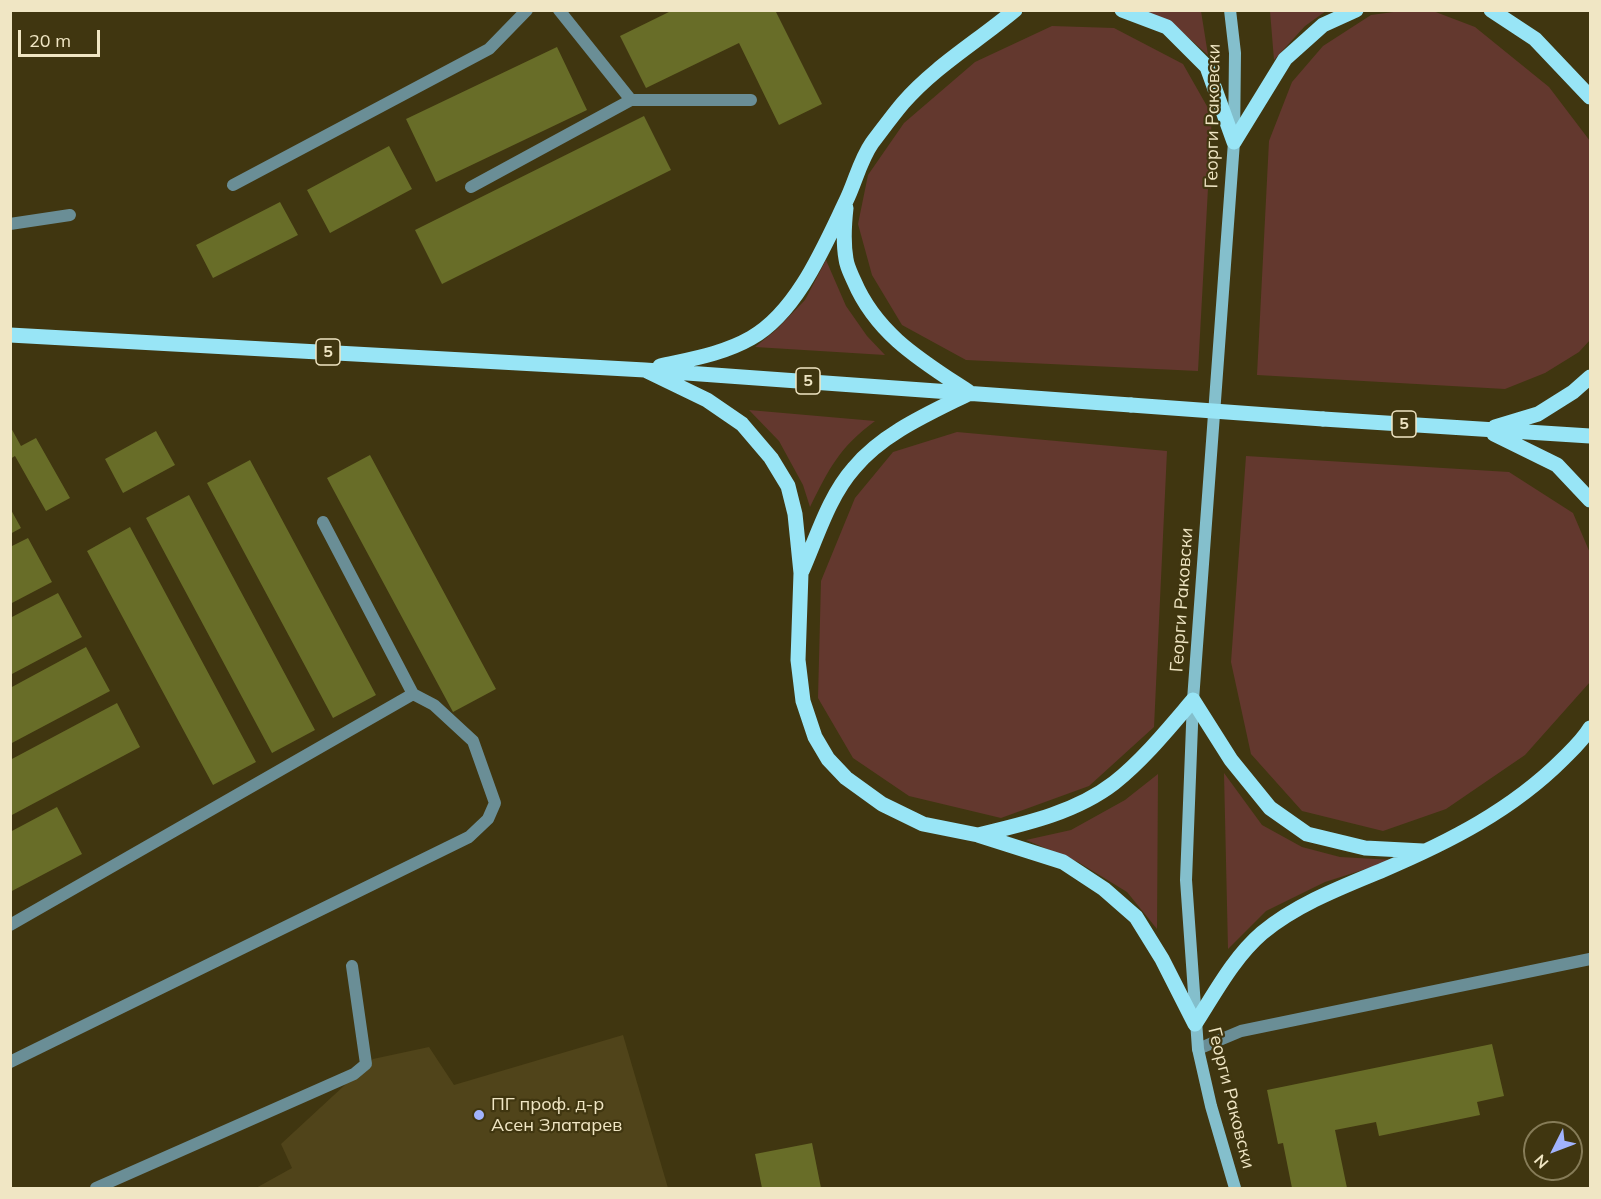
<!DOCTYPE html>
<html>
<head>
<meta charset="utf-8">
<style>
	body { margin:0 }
	#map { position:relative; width:1601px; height:1199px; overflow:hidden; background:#403610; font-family:Mulish,sans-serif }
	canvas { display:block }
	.frame { position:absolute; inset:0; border:12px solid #f0e6c4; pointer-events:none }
	.north { position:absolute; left:1523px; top:1121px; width:60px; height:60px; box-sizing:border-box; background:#403610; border:2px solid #867c58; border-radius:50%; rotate:228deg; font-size:16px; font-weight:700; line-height:24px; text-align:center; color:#f0e6c4 }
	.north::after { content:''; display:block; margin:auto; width:21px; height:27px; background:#a1b3fd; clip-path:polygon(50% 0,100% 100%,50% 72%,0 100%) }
	.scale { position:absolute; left:18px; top:30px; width:82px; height:27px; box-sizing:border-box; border:3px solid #f0e6c4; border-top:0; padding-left:8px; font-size:18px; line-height:21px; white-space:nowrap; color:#f0e6c4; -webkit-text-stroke:4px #403610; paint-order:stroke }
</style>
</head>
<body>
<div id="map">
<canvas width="1601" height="1199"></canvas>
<div class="frame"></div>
<div class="north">N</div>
<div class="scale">20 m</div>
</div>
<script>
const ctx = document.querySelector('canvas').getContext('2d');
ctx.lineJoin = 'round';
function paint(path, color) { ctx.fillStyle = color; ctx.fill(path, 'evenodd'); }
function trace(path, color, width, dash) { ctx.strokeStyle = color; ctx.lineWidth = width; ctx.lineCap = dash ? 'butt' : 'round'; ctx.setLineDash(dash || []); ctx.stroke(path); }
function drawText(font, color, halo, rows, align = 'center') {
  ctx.font = font + ' Mulish,sans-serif'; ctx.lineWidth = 4.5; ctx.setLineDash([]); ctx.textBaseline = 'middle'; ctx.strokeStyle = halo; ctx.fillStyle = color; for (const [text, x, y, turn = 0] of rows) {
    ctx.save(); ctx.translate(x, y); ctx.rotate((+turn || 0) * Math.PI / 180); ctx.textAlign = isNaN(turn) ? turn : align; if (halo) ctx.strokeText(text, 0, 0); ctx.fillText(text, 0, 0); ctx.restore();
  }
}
paint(new Path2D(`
	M623,1035L668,1188H256L292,1168L281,1144L373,1059L429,1047L454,1085Z`), '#50441a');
paint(new Path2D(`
	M1142,11H1201L1208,55L1173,24Z
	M1270,11H1326L1305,26L1274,60Z
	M1401,11H1433L1475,27L1549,87L1590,141V340L1579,352L1545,373L1505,389L1257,375L1269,141L1292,82L1323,46L1371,15Z
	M1052,26L1114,28L1183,64L1212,115L1198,371L966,360L902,325L872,275L858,224L868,175L904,123L975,62Z
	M826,260L846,306L867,336L885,355L755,347L776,330L805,300Z
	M749,410L875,421C839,448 830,467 810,507L803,485L779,441Z
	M957,432L1167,451L1154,727L1089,786L1001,818L909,796L853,758L818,698L821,581L855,498L893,452Z
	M1246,456L1509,472L1573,513L1590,553V682L1525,755L1446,809L1383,831L1302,811L1251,754L1231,662Z
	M1224,773L1262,825L1302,847L1340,857L1394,860L1325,882L1266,911L1228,949Z
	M1158,774L1157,929L1127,892L1078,862L1026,840L1071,830L1125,800Z`), '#63382e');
paint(new Path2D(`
	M673,10H775L822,104L779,125L739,43L646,88L620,36Z
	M557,47L587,110L436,182L406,119Z
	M644,116L671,170L442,284L415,230Z
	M389,146L412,189L330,233L307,190Z
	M280,202L298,235L213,278L196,245Z
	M10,426L21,446L36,438L70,498L46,511L15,456L10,459Z
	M156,431L175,465L123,493L105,459Z
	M370,455L496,689L453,712L327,478Z
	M250,460L376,695L333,718L207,483Z
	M189,495L315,730L272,753L146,518Z
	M10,508L21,528L10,534Z
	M130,527L256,762L213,785L87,551Z
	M28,538L52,582L10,604V547Z
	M58,593L82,637L10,675V618Z
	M86,647L110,691L10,744V688Z
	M117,703L140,747L10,816V760Z
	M57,807L82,854L10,892V832Z
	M1492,1044L1504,1096L1477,1102L1480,1115L1379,1136L1376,1122L1335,1130L1347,1188H1292L1283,1143L1278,1144L1267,1090Z
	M812,1143L821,1188H762L755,1154Z`), '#686d28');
trace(new Path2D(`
	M559,10L631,100
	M233,185L489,49L527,10
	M471,187L631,100H751
	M10,224L70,215
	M10,925L413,694
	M1198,1049L1241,1031L1590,959
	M10,1062L469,837L488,819L495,803L473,741L434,705L413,694L323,522
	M96,1188L354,1074L366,1064L352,966`), '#6a8e96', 12);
trace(new Path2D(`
	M1230,10L1235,53L1234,142L1193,700L1186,880L1198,1049L1211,1106L1235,1188`), '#84bfcc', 12);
trace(new Path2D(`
	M1122,10L1167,27L1207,67L1234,142
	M1491,10L1535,39L1590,97
	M1234,142L1285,59L1323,25L1356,10
	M846,208C844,226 843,242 846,259C847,267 851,274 854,281C877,335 922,361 969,392
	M10,335L645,370L1131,405
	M660,366C691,359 723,354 751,338C797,312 824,247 846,201C855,183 860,160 872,143C882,130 892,116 903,103C934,67 978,41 1015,10
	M645,370L707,400L742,424L771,458L788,486L795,514L801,573L798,660L803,701L815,737L828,759L846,778L882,804L923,824L978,835L1063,862L1104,889L1136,917L1162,959L1195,1024C1215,993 1234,957 1262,933C1297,904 1342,887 1383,870C1449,842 1512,810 1563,759C1573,749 1583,740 1590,728
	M1323,419L1590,436
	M1495,427L1538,414L1573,392L1590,377
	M1494,434L1557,465L1590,500
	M802,571C817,537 829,496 854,468C883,433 930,413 970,393
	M978,835C1024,824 1075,813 1114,783C1144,759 1169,728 1193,700L1231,760L1270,808L1307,834L1365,848L1423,851`), '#98e5f6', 15);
trace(new Path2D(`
	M1131,405L1323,419`), '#98e5f6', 15);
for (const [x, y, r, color] of [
	[479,1115,6,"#a1b3fd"]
]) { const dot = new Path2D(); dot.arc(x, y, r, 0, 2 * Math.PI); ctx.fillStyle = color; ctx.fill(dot); trace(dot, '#403610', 2); }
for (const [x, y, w] of [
	[328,352,24],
	[808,381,24],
	[1404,424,24]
]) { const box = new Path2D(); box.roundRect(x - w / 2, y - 13, w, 26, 4.5); ctx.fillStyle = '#403610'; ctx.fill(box); trace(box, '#f0e6c4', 1.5); }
drawText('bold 16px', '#f0e6c4', null, [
	["5",328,352],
	["5",808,381],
	["5",1404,424]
]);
drawText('18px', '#f0e6c4', '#403610', [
	["Георги Раковски",1213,116,-89],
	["Георги Раковски",1182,600,-86],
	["Георги Раковски",1231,1098,76]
]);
drawText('18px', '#f0e6c4', '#403610', [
	["ПГ проф. д-р",491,1105],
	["Асен Златарев",491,1126]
], 'left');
</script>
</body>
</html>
